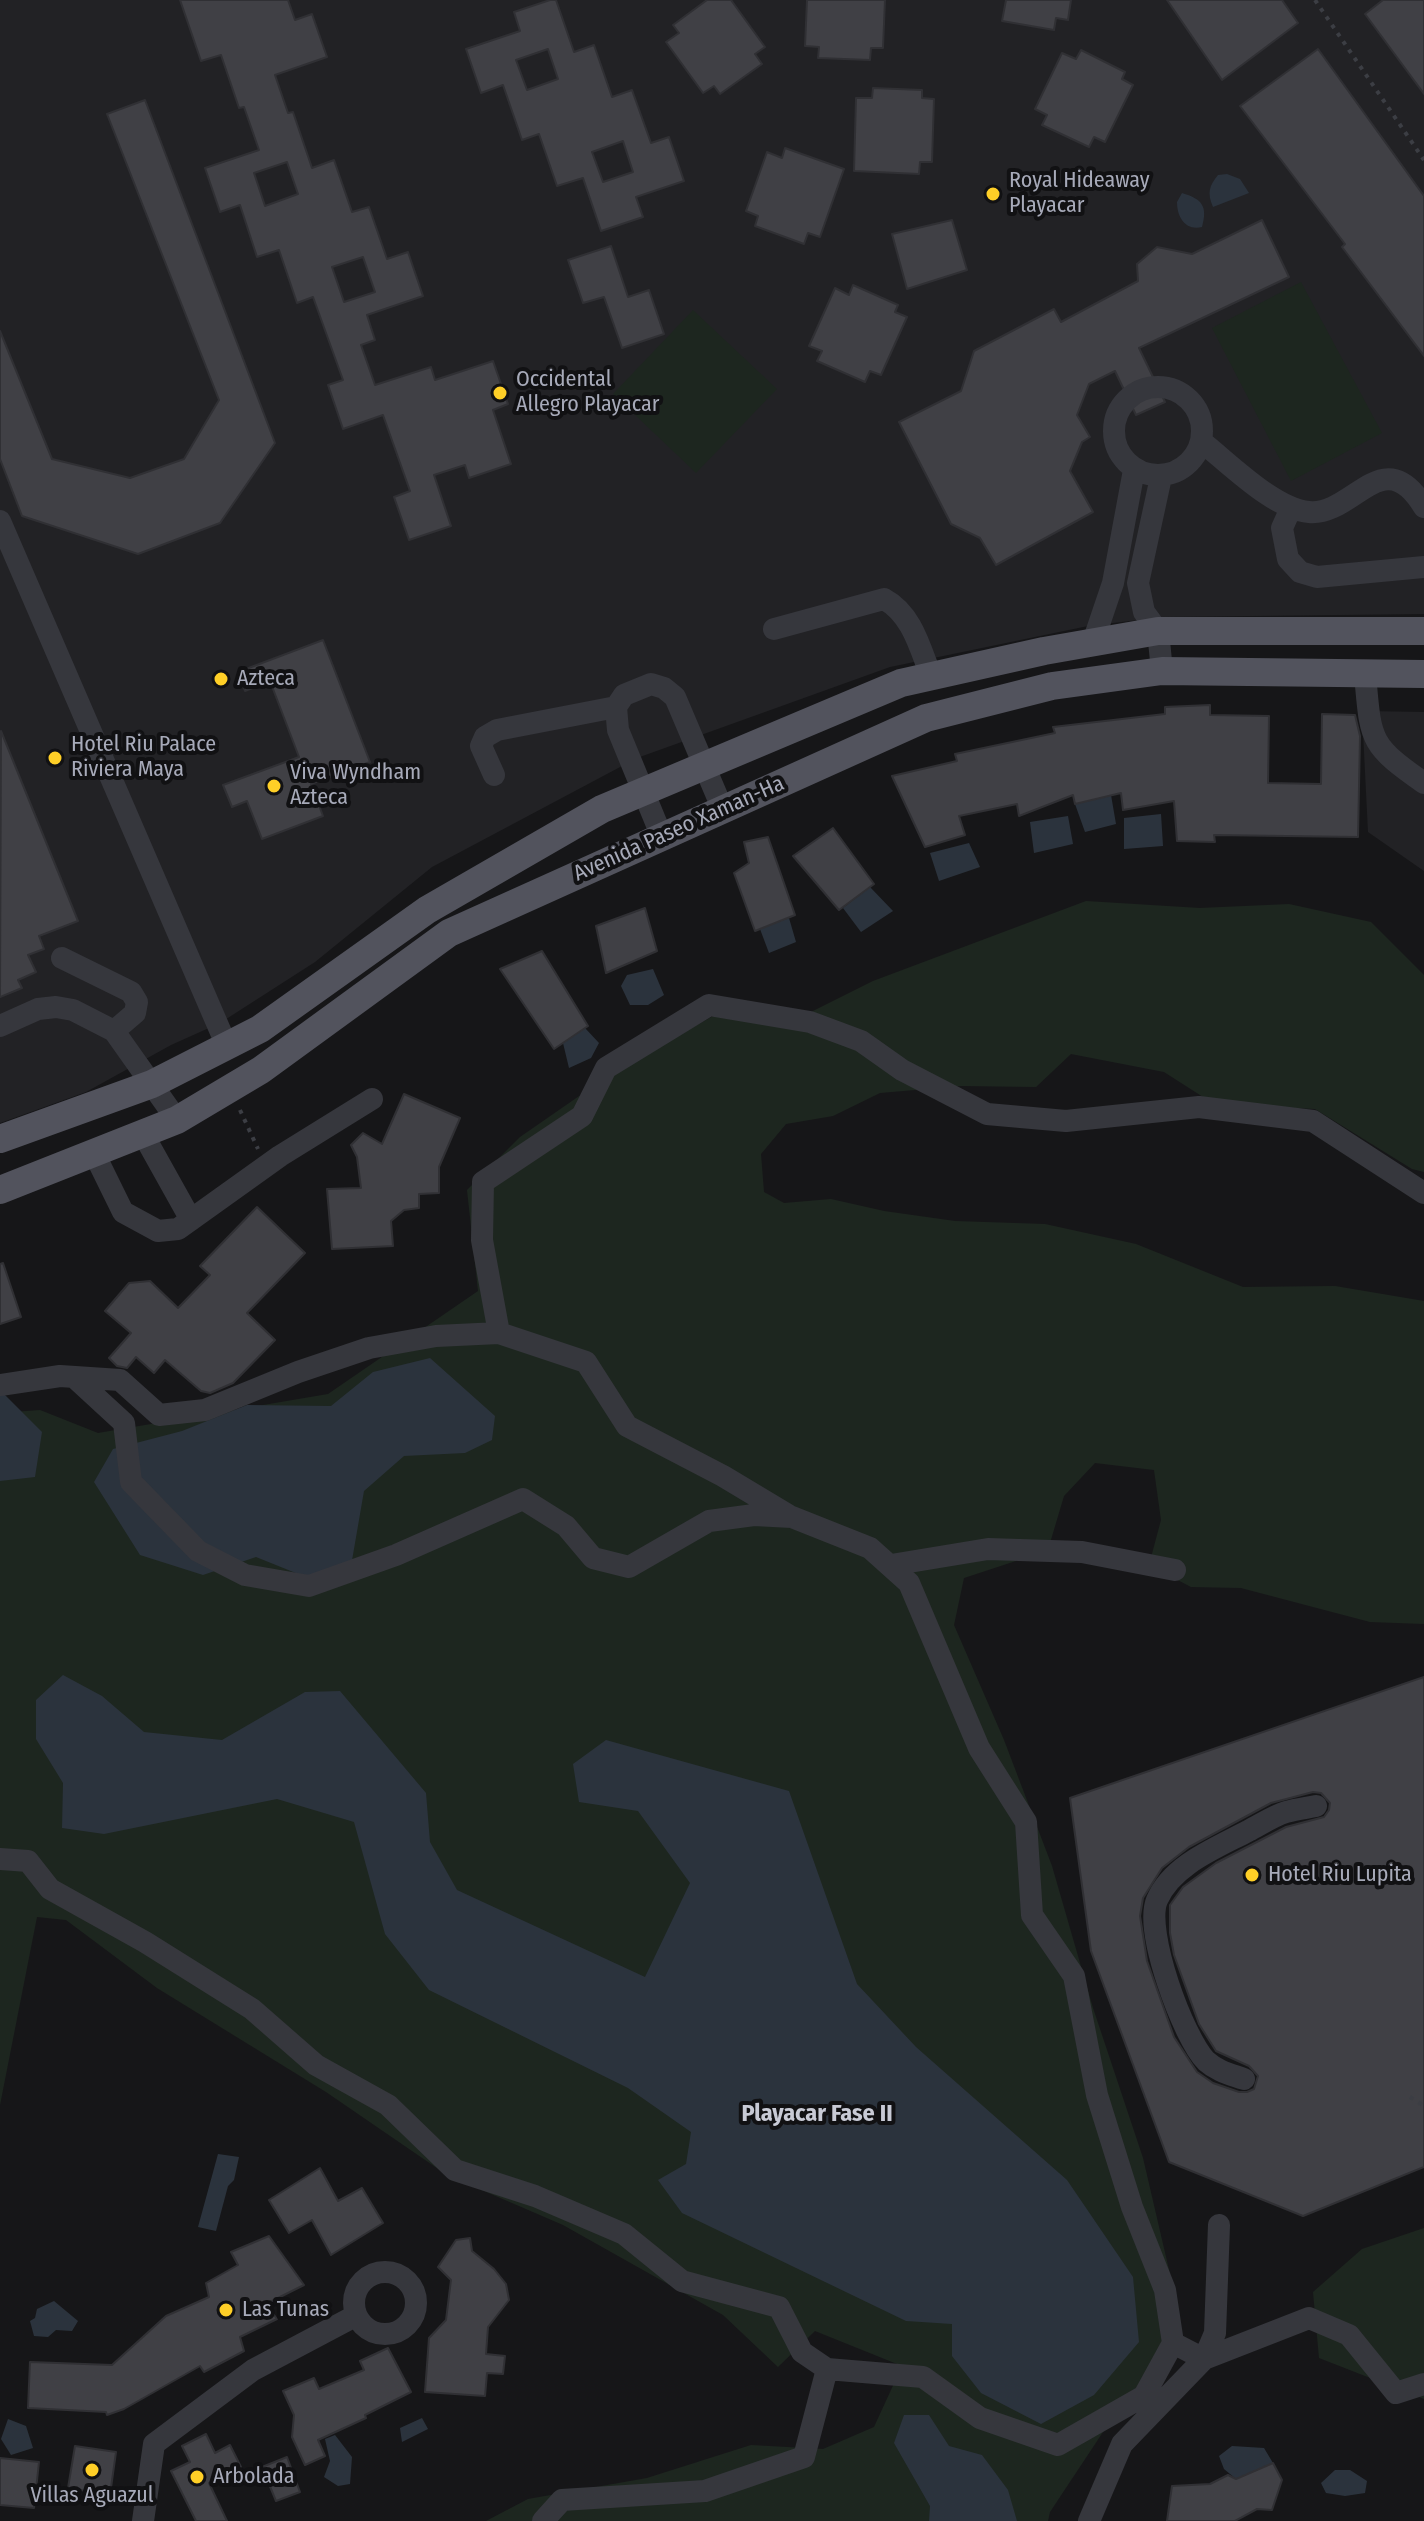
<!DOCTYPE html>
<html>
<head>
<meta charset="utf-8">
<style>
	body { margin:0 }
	canvas { display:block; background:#161618 }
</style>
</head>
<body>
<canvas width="1424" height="2521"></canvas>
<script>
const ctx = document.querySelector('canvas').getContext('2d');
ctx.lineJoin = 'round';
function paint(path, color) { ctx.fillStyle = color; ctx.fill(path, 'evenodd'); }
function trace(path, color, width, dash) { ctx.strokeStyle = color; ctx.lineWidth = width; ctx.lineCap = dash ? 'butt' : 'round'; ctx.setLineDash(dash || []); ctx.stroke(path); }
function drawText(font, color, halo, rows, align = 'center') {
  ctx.font = font + ' "Fira Sans Condensed",sans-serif'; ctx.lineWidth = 8; ctx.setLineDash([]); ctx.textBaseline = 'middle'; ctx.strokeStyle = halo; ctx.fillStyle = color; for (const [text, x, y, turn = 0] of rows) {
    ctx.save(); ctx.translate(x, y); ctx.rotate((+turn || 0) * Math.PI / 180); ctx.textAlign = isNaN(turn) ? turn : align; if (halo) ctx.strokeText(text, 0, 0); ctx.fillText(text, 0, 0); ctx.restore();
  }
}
paint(new Path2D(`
	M0,0H1424V614L1163,617L1088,626L890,667L637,758L432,867L315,962L220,1023L171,1045L86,1092L0,1123Z
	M1362,711L1424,712V871L1368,832Z`), '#222225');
paint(new Path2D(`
	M1301,282L1382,433L1291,481L1212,328Z
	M693,310L777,389L696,473L613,394Z
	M1086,901L1200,908L1289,904L1371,922L1424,975V1172L1412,1169L1315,1109L1214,1104L1164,1072L1071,1054L1036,1087L961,1086L880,1093L833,1116L786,1124L761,1154L764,1192L784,1203L831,1199L884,1211L955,1221L1045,1224L1136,1244L1243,1287L1335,1286L1424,1301V1624L1370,1622L1241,1588L1191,1587L1149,1565L1161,1520L1154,1470L1095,1463L1064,1496L1050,1543L1025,1558L964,1578L954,1625L1004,1740L1052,1866L1093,2008L1143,2158L1173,2287L1165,2363L1103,2432L1050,2512L1048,2521H486L528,2499L647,2478L751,2445L823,2449L874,2427L902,2366L815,2331L778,2367L723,2315L563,2225L447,2175L326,2092L157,1988L66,1920L37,1917L0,2105V1413L40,1410L98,1433L328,1394L478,1291L467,1190L520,1137L621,1067L724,1010L801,1017L873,981Z
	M1424,2228V2399L1319,2358L1313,2292L1362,2249Z`), '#1d261f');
paint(new Path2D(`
	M1227,174L1240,179L1249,193L1213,207C1207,193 1209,186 1218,175Z
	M1182,193C1202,199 1208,206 1202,227C1186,231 1177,218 1177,202Z
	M1111,795L1116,824L1085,832L1075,804Z
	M1161,814L1163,846L1124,849V818Z
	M1068,816L1073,844L1034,853L1030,822Z
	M969,843L980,867L939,881L930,853Z
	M870,887L893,911L861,932L843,908Z
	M789,918L796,942L769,953L760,929Z
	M653,969L664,995L648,1005H630L621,986L627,975Z
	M585,1028L599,1043L591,1058L569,1068L563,1043Z
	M430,1358L495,1416L492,1440L465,1453L404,1456L364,1491L350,1572L323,1584L256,1557L203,1575L140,1555L94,1482L113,1449L182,1431L247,1405L331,1406L373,1372Z
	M4,1394L42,1432L35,1477L0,1481V1396Z
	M63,1675L102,1696L144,1732L222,1740L305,1692L340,1691L426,1793L430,1842L457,1890L645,1977L690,1883L638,1811L579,1802L573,1764L606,1740L789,1791L857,1984L916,2047L1067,2180L1133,2277L1139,2342L1094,2395L1041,2424L981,2393L952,2356V2324L906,2321L682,2213L658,2180L686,2164L691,2132L628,2088L429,1990L385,1934L354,1822L277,1799L104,1834L62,1828L63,1783L36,1739V1700Z
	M218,2154L239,2157L234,2180L228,2186L216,2231L198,2227Z
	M54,2301L78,2321L72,2331L56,2330L48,2337L34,2336L30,2321L35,2318L37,2309Z
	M904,2415H929L949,2446L982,2455L1008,2490L1017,2521H929L930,2506L894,2443Z
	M422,2418L428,2429L402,2442L400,2428Z
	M8,2419L26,2426L33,2448L11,2455L1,2439Z
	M335,2435L352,2457L350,2484L338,2486L324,2477L330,2461L325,2439Z
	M1232,2446L1264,2448L1273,2463L1236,2479L1224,2469L1219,2456Z
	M1335,2470H1350L1367,2481L1365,2493L1345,2496L1326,2493L1321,2483Z`), '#2b333d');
const building = new Path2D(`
	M180,0H288L295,20L312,14L327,57L275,75L288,113L293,112L312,168L334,160L352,212L369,207L387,259L408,252L423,296L367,315L375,340L361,345L375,385L431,367L435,380L493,361L508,404L493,410L511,464L469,478L465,465L434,475L451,526L409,540L394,497L410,491L383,415L343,429L328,385L343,380L313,297L297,303L279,250L257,257L240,205L220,212L205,168L259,150L244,107L239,108L221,55L201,61ZM287,162L298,194L265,206L254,173ZM363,257L375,292L344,302L332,267Z
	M550,0H556L574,52L594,45L612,97L632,90L651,143L669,137L684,181L636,197L643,217L601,231L583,178L557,186L539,134L522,140L503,85L481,93L466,49L520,31L514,12ZM548,49L558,79L527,90L516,60ZM623,141L633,172L603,182L592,152Z
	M707,0H731L765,47L755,54L762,64L720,94L714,86L703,93L666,42L679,33L673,25Z
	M807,0H885L883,48H871L870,60L818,58L819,47L805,46Z
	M1006,0H1071L1068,20L1056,18L1054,30L1002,21Z
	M1167,0H1282L1298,23L1222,80Z
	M1383,0H1424V94L1365,14Z
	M1318,49L1424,196V356L1342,247L1345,244L1240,106Z
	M1081,50L1125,72L1122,79L1133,85L1105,142L1094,137L1089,147L1042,125L1047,115L1035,109L1062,53L1076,59Z
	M873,88L922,90V98L934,99L932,162H920L919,174L854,171L856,98H872Z
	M145,100L275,443L220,523L138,554L22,516L0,459V331L52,459L130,478L184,459L219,400L107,114Z
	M785,148L844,169L820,237L808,233L804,244L755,226L758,216L746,211L767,152L782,158Z
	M952,220L967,270L907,289L892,234Z
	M1262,220L1289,277L1139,348L1165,402L1136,415L1115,371L1089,384L1077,415L1090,437L1082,442L1070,471L1093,512L996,565L980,538L951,524L899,422L961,391L974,351L1054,309L1061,322L1138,281L1137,264L1157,247L1192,254Z
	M611,246L628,297L649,290L664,334L622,348L604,297L583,303L568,260Z
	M853,285L898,305L895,312L907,317L881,375L870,371L865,382L817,361L822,351L809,346L835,288L849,295Z
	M323,640L370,762L311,784L323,816L262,839L247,801L232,807L223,785L299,757L270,681L245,691L238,672Z
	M1210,705V715L1269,716L1268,783L1321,784L1322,714L1355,715L1360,736L1358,837L1214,835L1215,842L1177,841L1174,801L1123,810L1121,793L1075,804L1073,795L1019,816L1017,804L959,816L965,835L925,847L892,776L957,761L955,754L1055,733L1053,727L1165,714V707Z
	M1,731L78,921L39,936L44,949L28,955L36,972L18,980L22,988L0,997Z
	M833,828L874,884L839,910L793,856Z
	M768,837L795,915L755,931L734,873L749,863L744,842Z
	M645,908L657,951L606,973L596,926Z
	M542,951L588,1026L554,1049L500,969Z
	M404,1094L460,1118L439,1167V1193L419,1194V1208L404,1210L391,1221L393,1246L332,1249L327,1189L361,1188L357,1157L351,1145L363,1133L382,1144Z
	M257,1207L305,1253L247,1313L275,1340L233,1383L210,1393L201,1391L165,1360L154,1373L136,1357L127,1368L117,1366L109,1358L131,1333L105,1311L129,1283L150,1281L178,1308L210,1275L200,1266Z
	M3,1263L21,1317L0,1324V1264Z
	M1424,1677V2167L1303,2216L1169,2162L1091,1951L1070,1798ZM1313,1792L1321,1793L1330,1803L1329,1810L1324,1817L1286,1827L1216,1863L1183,1887L1170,1905V1933L1174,1955L1199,2024L1216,2051L1249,2066L1258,2076L1254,2089L1247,2092H1239L1213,2083L1197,2072L1174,2037L1147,1961L1140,1916L1143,1898L1162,1868L1189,1847L1271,1803Z
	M320,2168L338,2201L362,2188L383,2223L331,2255L312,2220L289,2233L269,2200Z
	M269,2236L304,2285L266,2304L277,2319L240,2337L244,2351L204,2372L200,2366L124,2409L107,2415L106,2412L28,2408L30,2362L112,2365L166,2316L209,2297L206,2283L238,2265L231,2252Z
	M470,2238L472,2251L494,2269L506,2284L509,2300L488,2327L486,2354L505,2356L503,2374L487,2373L485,2396L425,2392L429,2338L446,2320L451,2280L438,2267L456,2240Z
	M388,2348L411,2392L365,2415L366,2418L318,2440L325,2456L305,2465L292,2437L294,2415L283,2391L314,2378L319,2389L364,2370L360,2361Z
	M206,2434L215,2453L230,2445L241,2467L209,2483L227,2521H196L171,2471L190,2462L182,2446Z
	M75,2446L116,2452L110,2495L68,2488Z
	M287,2457L300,2492L276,2501L262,2467Z
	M0,2458L39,2462L34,2508L0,2505Z
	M1273,2463L1282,2480L1272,2510L1257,2509L1235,2521H1167L1172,2486L1210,2484L1228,2475L1236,2479Z`);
paint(building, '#404045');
trace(building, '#303034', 2);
trace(new Path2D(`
	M1315,0L1424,160
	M240,1110L258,1149
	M1410,2097L1424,2106`), '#3c3e44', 4, [4, 6]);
trace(new Path2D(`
	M1114 431a44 44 0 1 1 88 0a44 44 0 1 1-88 0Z
	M1202,442C1230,464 1274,509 1309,512C1354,516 1383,440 1424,507
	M1161,477L1138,583L1144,612L1158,631L1162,671
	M1291,508L1282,528L1288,559L1300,572L1317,577L1424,567
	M0,521L226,1044
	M774,629L884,599C912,614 920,648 931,676
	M1093,642L1113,583L1134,470
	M1365,674C1371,740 1368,744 1424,783
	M494,775L481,746L485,737L497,730L616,707
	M662,837L618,730L616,707L624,695L651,684L664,688L675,697L723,810
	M62,958L131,992L137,1002L135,1013L114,1031
	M0,1026L38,1009L56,1007L73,1010L114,1031L177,1120
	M143,1134L191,1220
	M94,1153L123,1212L158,1231L178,1229L280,1156L372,1099
	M499,1333L586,1362L627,1426L723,1476L788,1515
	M74,1377L124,1423L131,1482L198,1551L245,1575L309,1586L396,1555L523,1499L566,1526L593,1558L629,1567L709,1521L754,1515L792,1517L870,1548L909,1583L979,1748L1026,1822L1032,1915L1074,1976L1097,2095L1132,2207L1165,2290L1173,2343
	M0,1385L60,1376L120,1380L159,1415L205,1410L298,1372L369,1348L436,1336L499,1333L482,1240L483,1182L582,1116L606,1068L709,1005L810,1022L861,1041L902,1070L987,1114L1066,1121L1199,1107L1313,1121L1424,1193
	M891,1565L988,1549L1082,1552L1175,1570
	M0,1859L28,1861L50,1889L145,1942L252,2009L316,2065L388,2105L455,2170L535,2196L624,2234L682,2281L779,2307L802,2352L827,2369L923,2377L980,2418L1058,2445L1144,2396L1173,2343L1204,2359L1309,2318L1349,2335L1396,2393L1424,2384
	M1244,2079C1230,2074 1217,2071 1206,2061C1183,2037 1144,1931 1157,1900C1172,1865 1216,1848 1248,1831C1260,1825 1273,1816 1286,1812C1296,1809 1306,1808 1316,1806
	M354 2303a31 31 0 1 1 62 0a31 31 0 1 1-62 0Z
	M143,2521L154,2444L253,2370L355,2316
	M543,2521L562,2500L705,2491L804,2457L827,2369
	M1089,2521L1122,2444L1204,2359L1215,2333L1219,2225`), '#36373d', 22);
trace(new Path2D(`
	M0,1139L152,1084L260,1029L427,910L602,809L901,683L1044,651L1158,631H1424
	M0,1190L177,1120L261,1070L449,933L926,718L1052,686L1162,671L1424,674`), '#52535d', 28);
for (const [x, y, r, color] of [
	[993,194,8,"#ffcf27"],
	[500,393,8,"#ffcf27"],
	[221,679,8,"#ffcf27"],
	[55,758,8,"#ffcf27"],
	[274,786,8,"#ffcf27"],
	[1252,1875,8,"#ffcf27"],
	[226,2310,8,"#ffcf27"],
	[92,2470,8,"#ffcf27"],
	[197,2477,8,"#ffcf27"]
]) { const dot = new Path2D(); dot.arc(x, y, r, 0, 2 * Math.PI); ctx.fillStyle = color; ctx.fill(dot); trace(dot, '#111113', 3); }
drawText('22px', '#a7aab9', '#111113', [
	["Royal Hideaway",1009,181],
	["Playacar",1009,206],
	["Occidental",516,380],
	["Allegro Playacar",516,405],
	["Azteca",237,679],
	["Hotel Riu Palace",71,745],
	["Riviera Maya",71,770],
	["Viva Wyndham",290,773],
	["Azteca",290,798],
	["Hotel Riu Lupita",1268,1875],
	["Las Tunas",242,2310],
	["Arbolada",213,2477],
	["Villas Aguazul",92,2496,"center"]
], 'left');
drawText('22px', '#a7aab9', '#111113', [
	["Avenida Paseo Xaman-Ha",679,829,-24]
]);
drawText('bold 24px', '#c8cad5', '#111113', [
	["Playacar Fase II",817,2114]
]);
</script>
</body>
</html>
